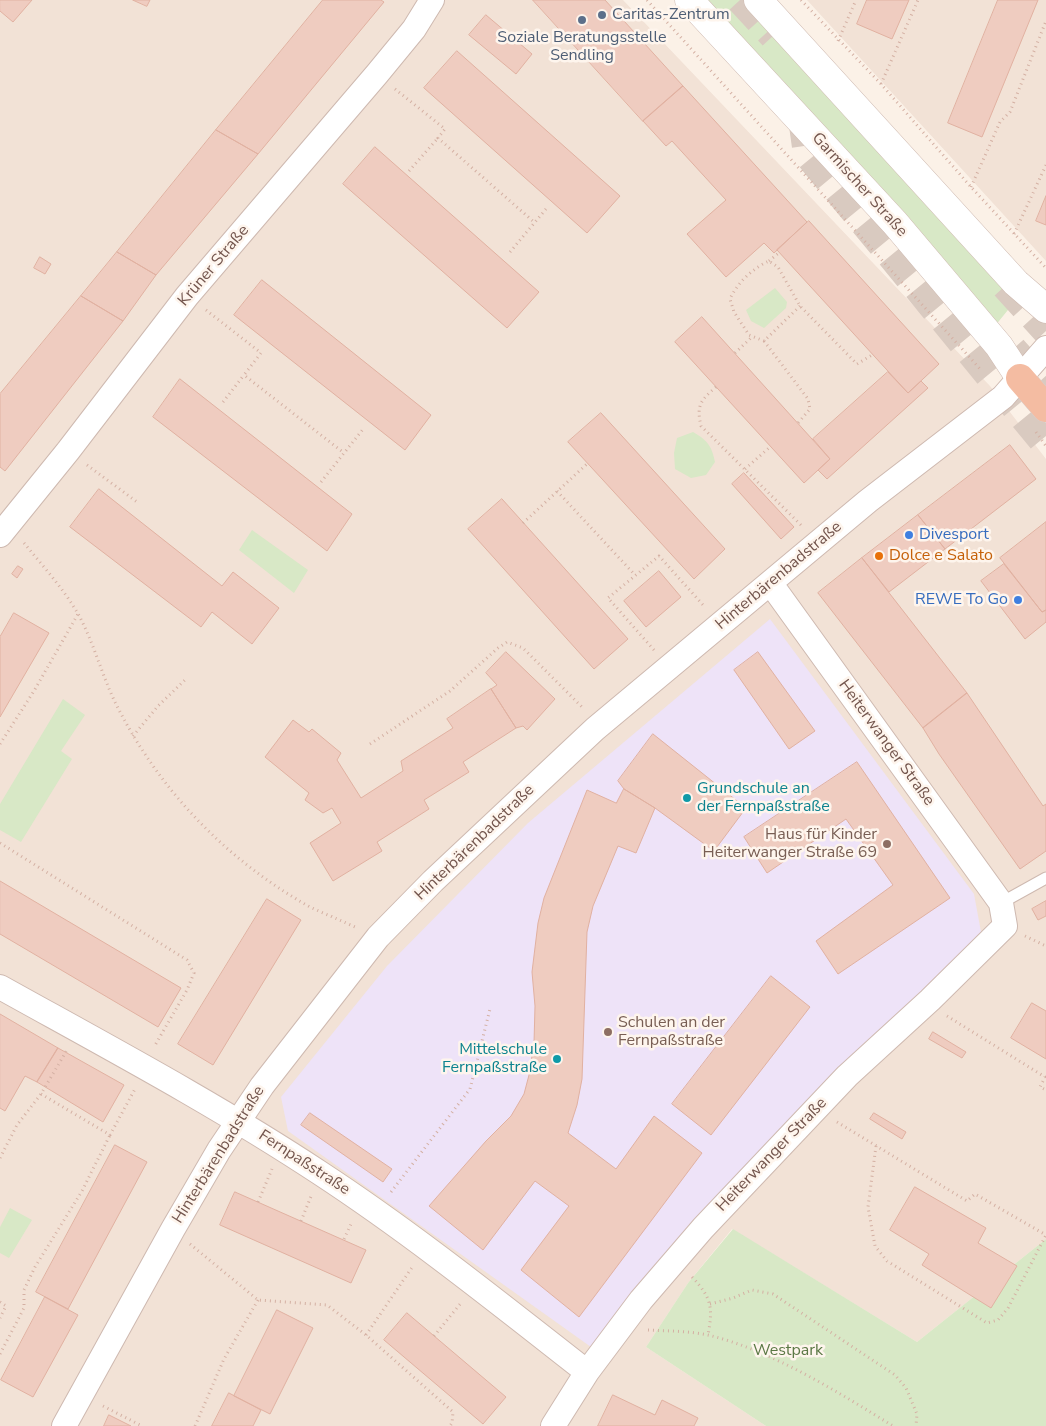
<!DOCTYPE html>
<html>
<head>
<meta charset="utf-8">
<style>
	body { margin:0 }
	canvas { display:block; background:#fbf1e7 }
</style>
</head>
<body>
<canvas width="1046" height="1426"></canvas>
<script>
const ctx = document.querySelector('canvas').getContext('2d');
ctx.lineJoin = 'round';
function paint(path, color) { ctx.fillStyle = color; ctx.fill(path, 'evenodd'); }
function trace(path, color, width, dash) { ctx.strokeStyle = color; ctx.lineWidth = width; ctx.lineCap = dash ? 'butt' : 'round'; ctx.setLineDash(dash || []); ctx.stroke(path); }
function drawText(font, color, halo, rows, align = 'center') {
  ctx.font = font + ' "Nunito Sans",sans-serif'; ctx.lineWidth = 5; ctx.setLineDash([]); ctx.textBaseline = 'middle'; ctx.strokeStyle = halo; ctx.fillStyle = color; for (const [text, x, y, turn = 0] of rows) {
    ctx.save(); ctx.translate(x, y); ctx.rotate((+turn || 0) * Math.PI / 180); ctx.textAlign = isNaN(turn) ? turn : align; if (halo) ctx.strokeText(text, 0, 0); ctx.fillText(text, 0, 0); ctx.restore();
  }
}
paint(new Path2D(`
	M0,0H623L990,386L1046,459V1239L917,1342L732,1229L688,1283L646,1347L766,1426H0Z
	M807,0H1046V261Z`), '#f2e2d6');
paint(new Path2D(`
	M770,619L974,894L981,932L693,1220L591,1347L288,1131L281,1097L387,966L528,823Z`), '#eee3f8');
paint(new Path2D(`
	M702,0H747L1016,300L995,326Z
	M775,288L787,302L786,308L764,328L751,321L746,310Z
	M693,432C707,440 712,446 715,462L706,475L691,478L675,469L674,453L677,438Z
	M252,530L308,570L294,593L239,550Z
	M63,699L85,715L61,751L72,759L21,842L0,830V804Z
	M10,1208L32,1220L9,1258L0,1253V1227Z
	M733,1229L917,1342L1046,1239V1426H766L646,1347L688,1283Z`), '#d8e8c6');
const building = new Path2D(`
	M0,0H32L13,22L0,11Z
	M133,0H150L147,6Z
	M323,0H381L384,2L258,154L216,130Z
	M533,0H605L683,86L643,121Z
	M867,0H909L892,39L857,24Z
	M998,0H1038L982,137L948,123Z
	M486,15L532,54L516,74L469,35Z
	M457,51L620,196L587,233L424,88Z
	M683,86L807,222L774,253L764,243L726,277L687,234L726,200L672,141L666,146L643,121Z
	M216,130L258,154L156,275L117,252Z
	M375,147L539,292L507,328L343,184Z
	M1046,196V225L1036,221Z
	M809,221L939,364L908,393L777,250Z
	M117,252L156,275L123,321L81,296Z
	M40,257L51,264L45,274L34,268Z
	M262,280L431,415L405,450L234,315Z
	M81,296L123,321L5,471L0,467V394Z
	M702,317L830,459L804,483L675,342Z
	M888,372L908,393L921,381L928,388L827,479L818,470L830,459L813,439Z
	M180,379L352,514L327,551L153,417Z
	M601,413L725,549L694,579L568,442Z
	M1010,445L1036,479L945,549L918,515Z
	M744,473L794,527L781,539L732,484Z
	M99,489L222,586L233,572L279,608L252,644L212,612L201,627L70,527Z
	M502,499L628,639L594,669L468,529Z
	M918,515L945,549L889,592L862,558Z
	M1046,522V610L1042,612L1000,558Z
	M862,558L967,693L923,728L818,593Z
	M1004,564L1042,612L1046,610V622L1025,639L981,581Z
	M18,566L23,569L17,578L12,574Z
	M659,571L681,597L646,627L624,601Z
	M14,613L49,633L0,717V637Z
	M506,652L555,699L527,730L523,726L516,728L491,689L497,685L486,673Z
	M758,652L815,731L789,749L734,670Z
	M491,689L516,728L463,762L469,772L424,800L429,809L377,842L382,851L333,881L310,843L341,823L332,808L323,813L305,800L309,793L265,757L293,720L309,732L312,729L341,753L337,760L361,798L403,771L401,761L453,728L447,719Z
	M967,693L1043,806L1046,804V851L1020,869L939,754L923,728Z
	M653,734L746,808L714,851L655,808L624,789L618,781Z
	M857,762L950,898L838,974L816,941L893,885L846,819L767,873L744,837Z
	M624,789L655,808L636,853L618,846L593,906L587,932L582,1079L577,1105L568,1133L616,1169L654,1116L702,1153L579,1317L521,1270L569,1206L535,1181L483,1250L429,1206L486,1141L511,1116L524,1094L529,1075L534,1043L535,1006L532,972L538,923L544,898L587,790L616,803Z
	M0,881L181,988L158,1027L0,934Z
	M267,899L301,920L213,1065L178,1044Z
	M1046,901V916L1038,920L1032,909Z
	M771,976L810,1007L711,1135L672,1104Z
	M1032,1003L1046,1011V1059L1011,1038Z
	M0,1014L58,1048L37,1082L25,1076L5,1111L0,1108Z
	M933,1032L966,1052L962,1058L929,1039Z
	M58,1048L124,1085L103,1122L37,1082Z
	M310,1113L392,1169L383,1182L301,1125Z
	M874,1113L906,1132L902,1139L870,1119Z
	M115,1145L147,1162L68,1309L36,1292Z
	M915,1187L986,1228L978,1243L1017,1266L991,1308L922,1265L929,1254L890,1230Z
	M235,1192L366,1250L351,1283L220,1225Z
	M45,1297L78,1315L33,1397L1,1380Z
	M277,1310L313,1328L270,1414L234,1396Z
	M407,1313L506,1397L483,1424L384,1340Z
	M229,1393L261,1410L253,1426H212Z
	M613,1395L655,1415L662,1400L698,1418L694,1426H598Z
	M109,1415L131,1426H104Z`);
paint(building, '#efccc0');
trace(building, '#e1b1a1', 1);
trace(new Path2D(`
	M740,0L773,36
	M1005,286L1046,331
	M1013,349L1046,386`), '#d9cac0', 28, [28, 14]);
trace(new Path2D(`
	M802,118L807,154L1046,445`), '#d9cac0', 28, [28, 14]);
const service = new Path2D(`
	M1001,903L1046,878`);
const minor = new Path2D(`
	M0,535L68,451L187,296L377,74L414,29L432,0
	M0,987C108,1047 217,1105 320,1173C413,1234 500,1304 587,1372
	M64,1426L173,1229L219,1150L262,1086L378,937L433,881L595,729L868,501L1003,397L1046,348
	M553,1426L587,1372L641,1300L703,1228L847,1076L930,1000L1005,926L1001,903L771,584`);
const tertiary = new Path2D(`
	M689,0L895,223L999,346L1020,378
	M758,0L1016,283L1046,309`);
const trunk = new Path2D(`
	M1020,378L1046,408`);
trace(service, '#ceb9b0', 13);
trace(minor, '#ceb9b0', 26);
trace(tertiary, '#ceb9b0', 29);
trace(trunk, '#d8cfcd', 29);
trace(new Path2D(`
	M647,0L982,371
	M801,0L881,84L971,187L1046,268
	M838,41L856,0
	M881,84L918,0
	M395,89L445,129L438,138L534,222
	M409,171L438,138
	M971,187L1000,122L1010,112L1046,21
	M1014,234L1046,165
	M510,252L546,209
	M769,261L780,252
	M800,306L764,341L749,335L734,312L730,299C737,283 753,268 769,261L778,267L800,306L857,364L872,355
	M206,310L261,353L244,375L344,453
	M764,341L808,399L810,409L798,423
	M735,353L753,336
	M716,387C701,400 696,405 701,426L802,526
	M223,402L244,375
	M1036,432L1046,446
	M87,465L137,502
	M745,469L770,447
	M321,482L364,428
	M557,491L635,575
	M523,523L588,463
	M24,543C42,565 62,587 77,612C93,640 101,673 115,702C158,789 226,860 310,907C325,914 340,920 355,927
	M654,650L608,598L659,556L704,606
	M133,736L158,706L187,678
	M0,744L34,691L78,614
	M370,744L450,691L498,648L507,642L523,648L584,709
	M0,843L187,960L194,973L187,990L154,1047
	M1025,936L1046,946
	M947,1016L1045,1077L1040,1087L1046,1090
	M41,1094L110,1135L135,1089
	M837,1122L967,1201L975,1194L1046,1235
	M876,1146L868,1207L875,1246L887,1261L987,1323L998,1320L1008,1308L1046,1235
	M0,1158L17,1125L41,1094L67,1050
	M391,1192L470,1089L490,1009
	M258,1202L272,1169
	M301,1221L312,1194
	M344,1239L352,1222
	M190,1244L258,1300L327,1305L366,1335L453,1412L452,1423L450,1426
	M692,1277C712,1298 713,1308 708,1335
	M0,1302L6,1306L0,1318
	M710,1304L733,1298L752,1290L773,1294L895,1375L906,1388L917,1414L916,1426
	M648,1330C668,1331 689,1331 708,1335C771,1350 838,1392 893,1426
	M366,1335L413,1266
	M434,1336L461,1303
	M0,1354L24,1308V1290L35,1267L82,1191L110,1135
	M103,1406L142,1426
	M195,1426L224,1359L258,1300`), '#d4b0a3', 3, [1, 4]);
trace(service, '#fff', 11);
trace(minor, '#fff', 24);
trace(tertiary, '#fff', 28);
trace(trunk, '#f4bca2', 28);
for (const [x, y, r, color] of [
	[602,15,5,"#5c6f8a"],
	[582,20,5,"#5c6f8a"],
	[909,535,5,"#3f7fe0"],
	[879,556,5,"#e8710a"],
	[1018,600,5,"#3f7fe0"],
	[687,798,5,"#0f9aa8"],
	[887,844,5,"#8d6e63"],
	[608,1032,5,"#8d6e63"],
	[557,1059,5,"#0f9aa8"]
]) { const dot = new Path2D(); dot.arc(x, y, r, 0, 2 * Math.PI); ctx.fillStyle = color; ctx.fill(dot); trace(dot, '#fef5ed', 2); }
drawText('16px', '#4e5e75', '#fef5ed', [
	["Caritas-Zentrum",612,15],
	["Soziale Beratungsstelle",582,38,"center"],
	["Sendling",582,56,"center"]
], 'left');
drawText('16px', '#73554d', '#fef5ed', [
	["Garmischer Straße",859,185,48],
	["Krüner Straße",214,266,-50],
	["Hinterbärenbadstraße",779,576,-40],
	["Heiterwanger Straße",886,743,54],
	["Hinterbärenbadstraße",475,843,-44],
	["Hinterbärenbadstraße",219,1155,-58],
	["Heiterwanger Straße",772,1155,-46],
	["Fernpaßstraße",304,1163,33]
]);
drawText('16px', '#366cbe', '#fef5ed', [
	["Divesport",919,535],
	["REWE To Go",1008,600,"right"]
], 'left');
drawText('16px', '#c56008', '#fef5ed', [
	["Dolce e Salato",889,556]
], 'left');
drawText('16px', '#0d838f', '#fef5ed', [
	["Grundschule an",697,789],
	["der Fernpaßstraße",697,807],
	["Mittelschule",547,1050,"right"],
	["Fernpaßstraße",547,1068,"right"]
], 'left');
drawText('16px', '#785e54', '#fef5ed', [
	["Haus für Kinder",877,835],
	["Heiterwanger Straße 69",877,853],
	["Schulen an der",618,1023,"left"],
	["Fernpaßstraße",618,1041,"left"]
], 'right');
drawText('16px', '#5b7845', '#fef5ed', [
	["Westpark",788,1351]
]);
</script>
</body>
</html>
